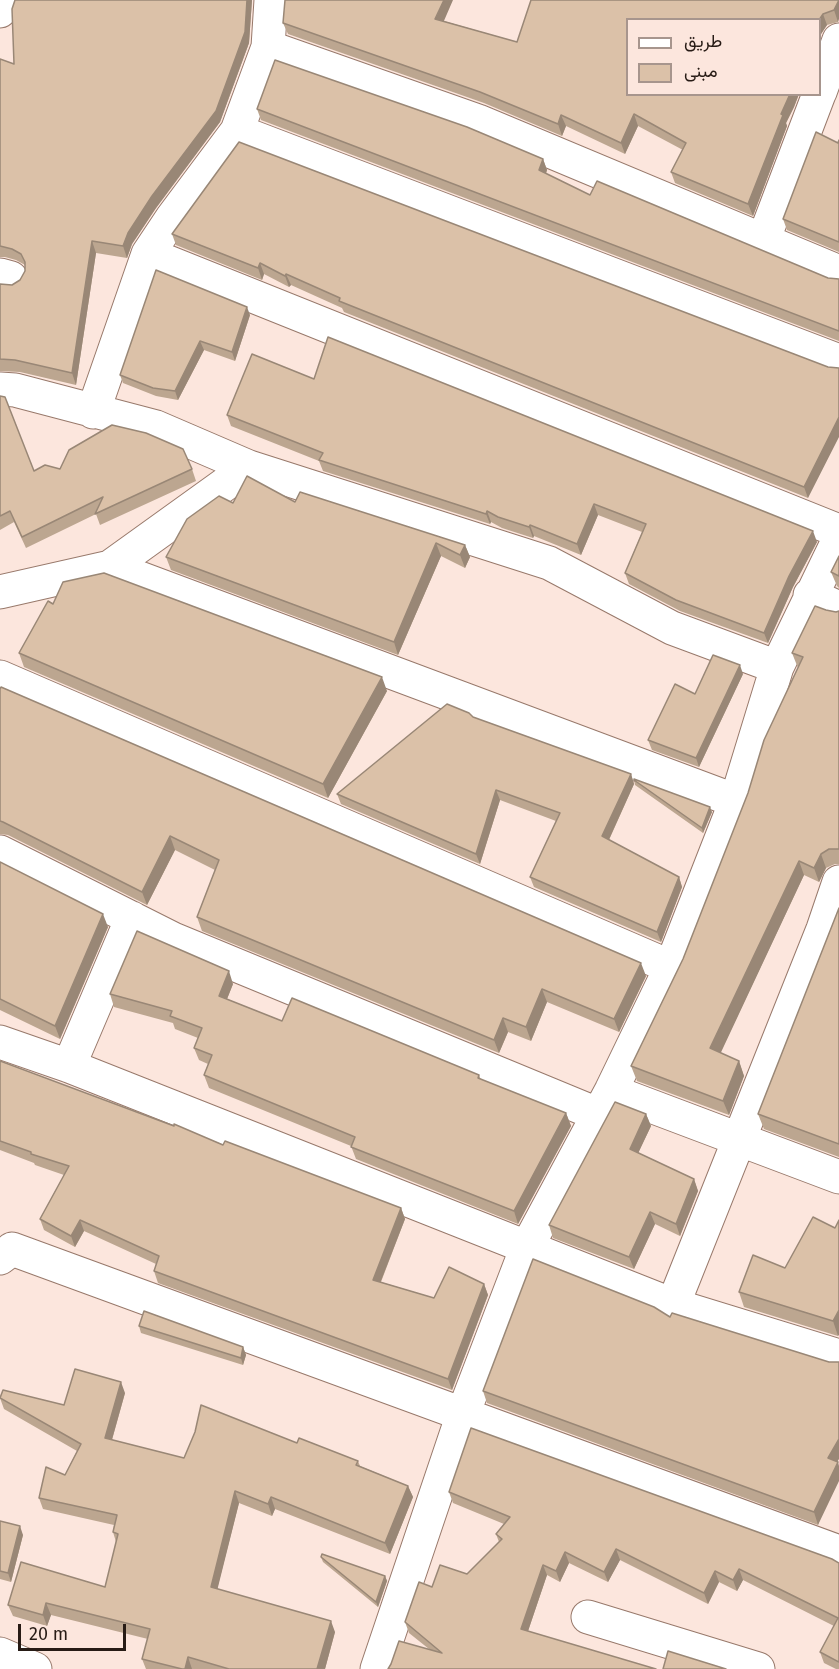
<!DOCTYPE html>
<html>
<head>
<meta charset="utf-8">
<style>
	body { margin:0 }
	#map { position:relative; width:839px; height:1669px; overflow:hidden; background:#fce6dd; font-family:"Fira Sans",Vazirmatn,sans-serif }
	canvas { display:block }
	.legend { position:absolute; left:626px; top:18px; width:195px; height:78px; box-sizing:border-box; background:#fce6dd; border:2px solid #a7958d; margin:0; padding:8px 10px; list-style:none; font-size:18px; color:#271b15 }
	.legend li { display:flex; align-items:center; gap:12px; height:30px }
	.legend b { width:30px; border:2px solid #a7958d }
	.scale { position:absolute; left:18px; top:1624px; width:108px; height:27px; box-sizing:border-box; border:3px solid #271b15; border-top:0; padding-left:8px; font-size:18px; line-height:21px; white-space:nowrap; color:#271b15; -webkit-text-stroke:4px #fce6dd; paint-order:stroke }
</style>
</head>
<body>
<div id="map">
<canvas width="839" height="1669"></canvas>
<ul class="legend">
<li><b style="height:8px;background:#fff"></b>طريق</li>
<li><b style="height:16px;background:#dbc1a8"></b>مبنى</li>
</ul>
<div class="scale">20 m</div>
</div>
<script>
const ctx = document.querySelector('canvas').getContext('2d');
ctx.lineJoin = 'round';
function trace(path, color, width, dash) { ctx.strokeStyle = color; ctx.lineWidth = width; ctx.lineCap = dash ? 'butt' : 'round'; ctx.setLineDash(dash || []); ctx.stroke(path); }
function paint(path, color) { ctx.fillStyle = color; ctx.fill(path, 'evenodd'); }
const street = new Path2D(`
	M0,11L3,0
	M268,47L478,121L839,272
	M820,92L839,40
	M237,131L839,361
	M763,241L819,94
	M148,254L839,531
	M0,275L11,278
	M0,389L15,390L156,427L249,467L549,563L672,628L777,667
	M93,412L148,254L172,218L237,131L268,47L271,0
	M110,567L736,801
	M0,592L110,567L249,467
	M810,595L839,608
	M0,677L671,967
	M0,852L173,939L597,1114
	M0,1042L69,1066L673,1305L839,1356
	M69,1066L132,918
	M611,1091L839,1177
	M0,1258L12,1249L839,1552
	M673,1305L823,929L839,882
	M588,1617L758,1669
	M0,1654L35,1669
	M377,1669L463,1414L527,1247L611,1091L671,967L736,801L777,667L839,539`);
trace(street, '#98796b', 35);
trace(street, '#fff', 33);
paint(new Path2D(`
	M15,0H252L249,43L220,122L156,208L132,244L127,258L96,253L76,385L20,372L0,371V284L12,285L20,280L25,271V265L16,260L5,257H0V59L14,64Z
	M839,0L838,22L827,25L821,34L627,94H799L794,107L786,123L787,126L753,216L675,183L671,172L683,150L638,126L625,154L566,126L562,136L484,103L288,34L283,23L444,21L517,42Z
	M257,109L543,159L547,170L546,174L590,195L828,278L839,279V341L261,120Z
	M839,140V252L787,230L783,219Z
	M172,234L828,367L808,498L344,312L342,308L291,285L289,287L264,274L262,280L176,245Z
	M250,315L235,361L204,350L178,400L156,396L123,383L120,375Z
	M314,379L817,542L793,587L768,643L680,611L629,584L625,573L642,532L598,515L581,555L534,536L533,538L502,528L491,522L490,524L323,471L319,461L231,426L227,415Z
	M0,396L34,471L60,469H192L196,481L100,525L96,514L26,548L14,522L0,530Z
	M295,502L465,545L470,557L465,568L441,556L398,655L171,570L166,557L233,503Z
	M839,556V588L837,586L831,572Z
	M826,610L836,612L839,611V864H835L826,868L819,882L804,875L720,1053L739,1061L744,1076L729,1115L637,1081L631,1066L683,959L798,668L792,653Z
	M19,653L387,691L328,798L24,667Z
	M743,674L699,767L652,750L648,740L695,694Z
	M0,689L646,976L619,1032L547,1002L531,1041L508,1032L499,1053L202,931L197,917L215,870L175,850L147,905L8,835L0,834Z
	M473,717L631,774L634,784L609,840L679,877L682,887L661,942L534,887L530,877L556,821L500,800L480,864L341,804L337,794Z
	M634,780L712,812L703,833L635,785Z
	M0,862L108,927L60,1039L0,1010Z
	M839,908V1157L764,1129L758,1114Z
	M233,984L227,999L282,1021L479,1075L481,1080L566,1113L571,1126L518,1224L356,1159L351,1146L209,1088L204,1075L208,1064L199,1060L194,1048L198,1038L175,1029L173,1023L114,1007L110,994Z
	M0,1061L223,1145L401,1208L405,1219L381,1282L434,1298L484,1284L488,1295L452,1390L158,1283L154,1271L156,1264L84,1231L75,1247L44,1230L40,1219L64,1175L35,1165L34,1163L0,1150Z
	M646,1114L651,1126L638,1153L694,1179L698,1191L680,1236L655,1224L634,1269L553,1238L549,1225Z
	M835,1228L838,1336L744,1307L739,1292L785,1268Z
	M139,1326L243,1347L246,1355L243,1365L141,1333Z
	M483,1391L837,1462L818,1525L487,1403Z
	M125,1393L112,1440L184,1458L297,1443L358,1461L360,1466L408,1486L413,1497L390,1554L275,1509L272,1516L239,1503L217,1589L335,1632L325,1669H146L142,1659L148,1639L51,1615L47,1626L13,1616L8,1605L105,1587L116,1542L113,1532L114,1525L43,1509L39,1498L65,1475L77,1451L4,1409L0,1398L64,1405Z
	M449,1492L839,1563V1669H836L824,1663L820,1652L834,1626L743,1580L737,1591L719,1582L708,1604L620,1560L608,1582L569,1563L560,1582L547,1575L528,1631L388,1669L429,1649L409,1633L405,1622L432,1587L467,1574L499,1542L496,1534L504,1524L453,1503Z
	M0,1521L23,1535L11,1582L0,1579Z
	M321,1557L385,1576L387,1581L378,1607L323,1562Z`), '#bca690');
paint(new Path2D(`
	M247,0H252L249,43L220,122L156,208L132,244L127,258L123,246L128,233Z
	M444,0H453L440,30L435,19Z
	M839,0V19L838,22L834,10Z
	M823,14L827,25L821,34L819,39V20Z
	M790,94H799L794,107L786,123L787,126L753,216L748,204L781,114Z
	M634,114L638,126L625,154L621,143Z
	M561,115L566,126L562,136L558,124Z
	M543,159L547,170L543,181L539,170Z
	M92,241L96,253L76,385L72,373Z
	M260,263L264,274L262,280L258,268Z
	M286,274L291,285L289,287L285,276Z
	M247,307L250,315L235,361L232,352Z
	M200,341L204,350L178,400L175,391Z
	M839,417V437L808,498L804,487Z
	M594,504L598,515L581,555L577,544Z
	M487,511L491,522L490,524L486,514Z
	M530,525L534,536L533,538L529,527Z
	M813,531L817,542L793,587L768,643L764,633L789,576Z
	M436,543L441,556L398,655L394,642Z
	M465,545L470,557L465,568L460,555Z
	M740,665L743,674L699,767L696,758Z
	M382,677L387,691L328,798L323,784Z
	M631,774L634,784L606,846L602,836Z
	M496,790L500,800L480,864L476,854Z
	M710,807L712,812L703,833L702,828Z
	M170,836L175,850L147,905L142,892Z
	M821,854L826,868L819,882L814,868Z
	M799,861L804,875L716,1063L710,1048Z
	M679,877L682,887L661,942L657,932Z
	M103,914L108,927L60,1039L55,1026Z
	M641,963L646,976L619,1032L614,1019Z
	M229,971L233,984L223,1009L219,996Z
	M542,989L547,1002L531,1041L526,1027Z
	M503,1018L508,1032L499,1053L494,1040Z
	M739,1061L744,1076L729,1115L723,1101Z
	M566,1113L571,1126L518,1224L514,1211Z
	M646,1114L651,1126L634,1162L630,1149Z
	M694,1179L698,1191L680,1236L676,1224Z
	M401,1208L405,1219L377,1291L373,1280Z
	M650,1212L655,1224L634,1269L629,1257Z
	M80,1220L84,1231L75,1247L71,1236Z
	M484,1284L488,1295L452,1390L448,1379Z
	M839,1310V1335L838,1336L833,1321Z
	M243,1347L246,1355L243,1365L241,1358Z
	M121,1382L125,1393L109,1450L105,1438Z
	M839,1439V1459L832,1470L828,1458Z
	M838,1462L839,1466V1481L818,1525L814,1512Z
	M408,1486L413,1497L390,1554L385,1543Z
	M235,1491L239,1503L215,1599L211,1587Z
	M271,1497L275,1509L272,1516L268,1504Z
	M20,1526L23,1535L11,1582L8,1573Z
	M616,1549L620,1560L608,1582L604,1572Z
	M565,1552L569,1563L560,1582L556,1571Z
	M543,1565L547,1575L525,1640L521,1629Z
	M739,1569L743,1580L737,1591L733,1580Z
	M715,1571L719,1582L708,1604L704,1593Z
	M385,1576L387,1581L378,1607L376,1602Z
	M46,1603L51,1615L47,1626L43,1615Z
	M331,1621L335,1632L325,1669H317Z
	M188,1657L192,1669H185Z`), '#998776');
const building = new Path2D(`
	M15,0H247L245,32L216,111L152,196L128,233L123,246L92,241L72,373L15,360L0,359V284L12,285L20,280L25,271V262L21,254L12,249L0,246V59L14,64L12,9Z
	M285,0H444L435,19L517,42L531,0H839L834,10L823,14L819,20H627V94H790L781,114L783,115L748,204L671,172L686,143L634,114L621,143L561,115L558,124L480,92L283,23Z
	M275,60L467,127L543,159L539,170L590,195L597,181L828,278L839,279V331L257,109Z
	M816,132L838,143L839,140V242L783,219Z
	M239,142L828,367L839,368V417L804,487L339,301L340,298L286,274L285,276L260,263L258,268L172,234Z
	M156,270L247,307L232,352L200,341L175,391L153,388L120,375Z
	M328,337L813,531L789,576L764,633L676,600L625,573L646,524L594,504L577,544L530,525L529,527L498,517L487,511L486,514L319,460L323,453L227,415L252,354L314,379Z
	M0,396L5,397L34,471L45,465L60,469L69,450L112,425L146,433L183,449L192,469L95,514L103,497L22,537L10,511L0,516Z
	M247,476L295,502L300,492L465,545L460,555L436,543L394,642L166,557L187,519L219,496L233,503Z
	M839,556V576L831,572Z
	M104,573L382,677L323,784L19,653L48,601L53,604L63,582Z
	M815,606L826,610L836,612L839,611V849H829L821,854L814,868L799,861L710,1048L739,1061L723,1101L631,1066L683,959L748,793L764,740L803,657L792,653Z
	M713,655L740,665L696,758L648,740L675,684L695,694Z
	M1,687L641,963L614,1019L542,989L526,1027L503,1018L494,1040L197,917L219,860L170,836L142,892L3,822L0,821V689Z
	M447,704L469,713L473,717L631,774L602,836L679,877L657,932L530,877L560,813L496,790L476,854L337,794Z
	M634,779L710,807L702,828L634,780Z
	M0,862L103,914L55,1026L0,999Z
	M839,908V1144L758,1114Z
	M137,931L229,971L219,996L282,1021L292,998L479,1075L478,1078L566,1113L514,1211L351,1147L355,1137L204,1075L212,1055L194,1048L202,1028L170,1016L172,1011L110,994Z
	M0,1061L174,1126V1124L223,1145L225,1141L401,1208L373,1280L434,1298L449,1267L484,1284L448,1379L154,1271L159,1256L80,1220L71,1236L40,1219L69,1166L31,1154V1152L0,1141Z
	M615,1102L646,1114L630,1149L694,1179L676,1224L650,1212L629,1257L549,1225Z
	M813,1217L835,1228L839,1220V1310L833,1321L739,1292L753,1255L785,1268Z
	M533,1259L654,1307L670,1317L672,1313L829,1362H839V1439L828,1458L838,1462L814,1512L483,1391Z
	M144,1311L243,1347L241,1358L139,1326Z
	M75,1369L121,1382L105,1438L184,1458L195,1432L201,1405L297,1443L299,1438L358,1461L356,1465L408,1486L385,1543L271,1497L268,1504L235,1491L211,1587L331,1621L317,1669H229L188,1657L185,1669H182L142,1659L150,1629L46,1603L43,1615L8,1605L21,1562L105,1587L118,1534L113,1532L117,1515L39,1498L46,1467L65,1475L81,1444L0,1398L3,1390L64,1405Z
	M471,1428L832,1559L839,1563V1662L820,1652L838,1618L739,1569L733,1580L715,1571L704,1593L616,1549L604,1572L565,1552L556,1571L543,1565L521,1629L656,1669H388L391,1664L399,1641L442,1653L405,1622L419,1582L432,1587L440,1565L467,1574L502,1539L496,1534L510,1517L449,1492Z
	M0,1521L20,1526L8,1573L0,1571Z
	M322,1554L385,1576L376,1602L321,1557Z
	M668,1651L726,1669H663Z`);
paint(building, '#dbc1a8');
trace(building, '#998776', 1.5);
</script>
</body>
</html>
